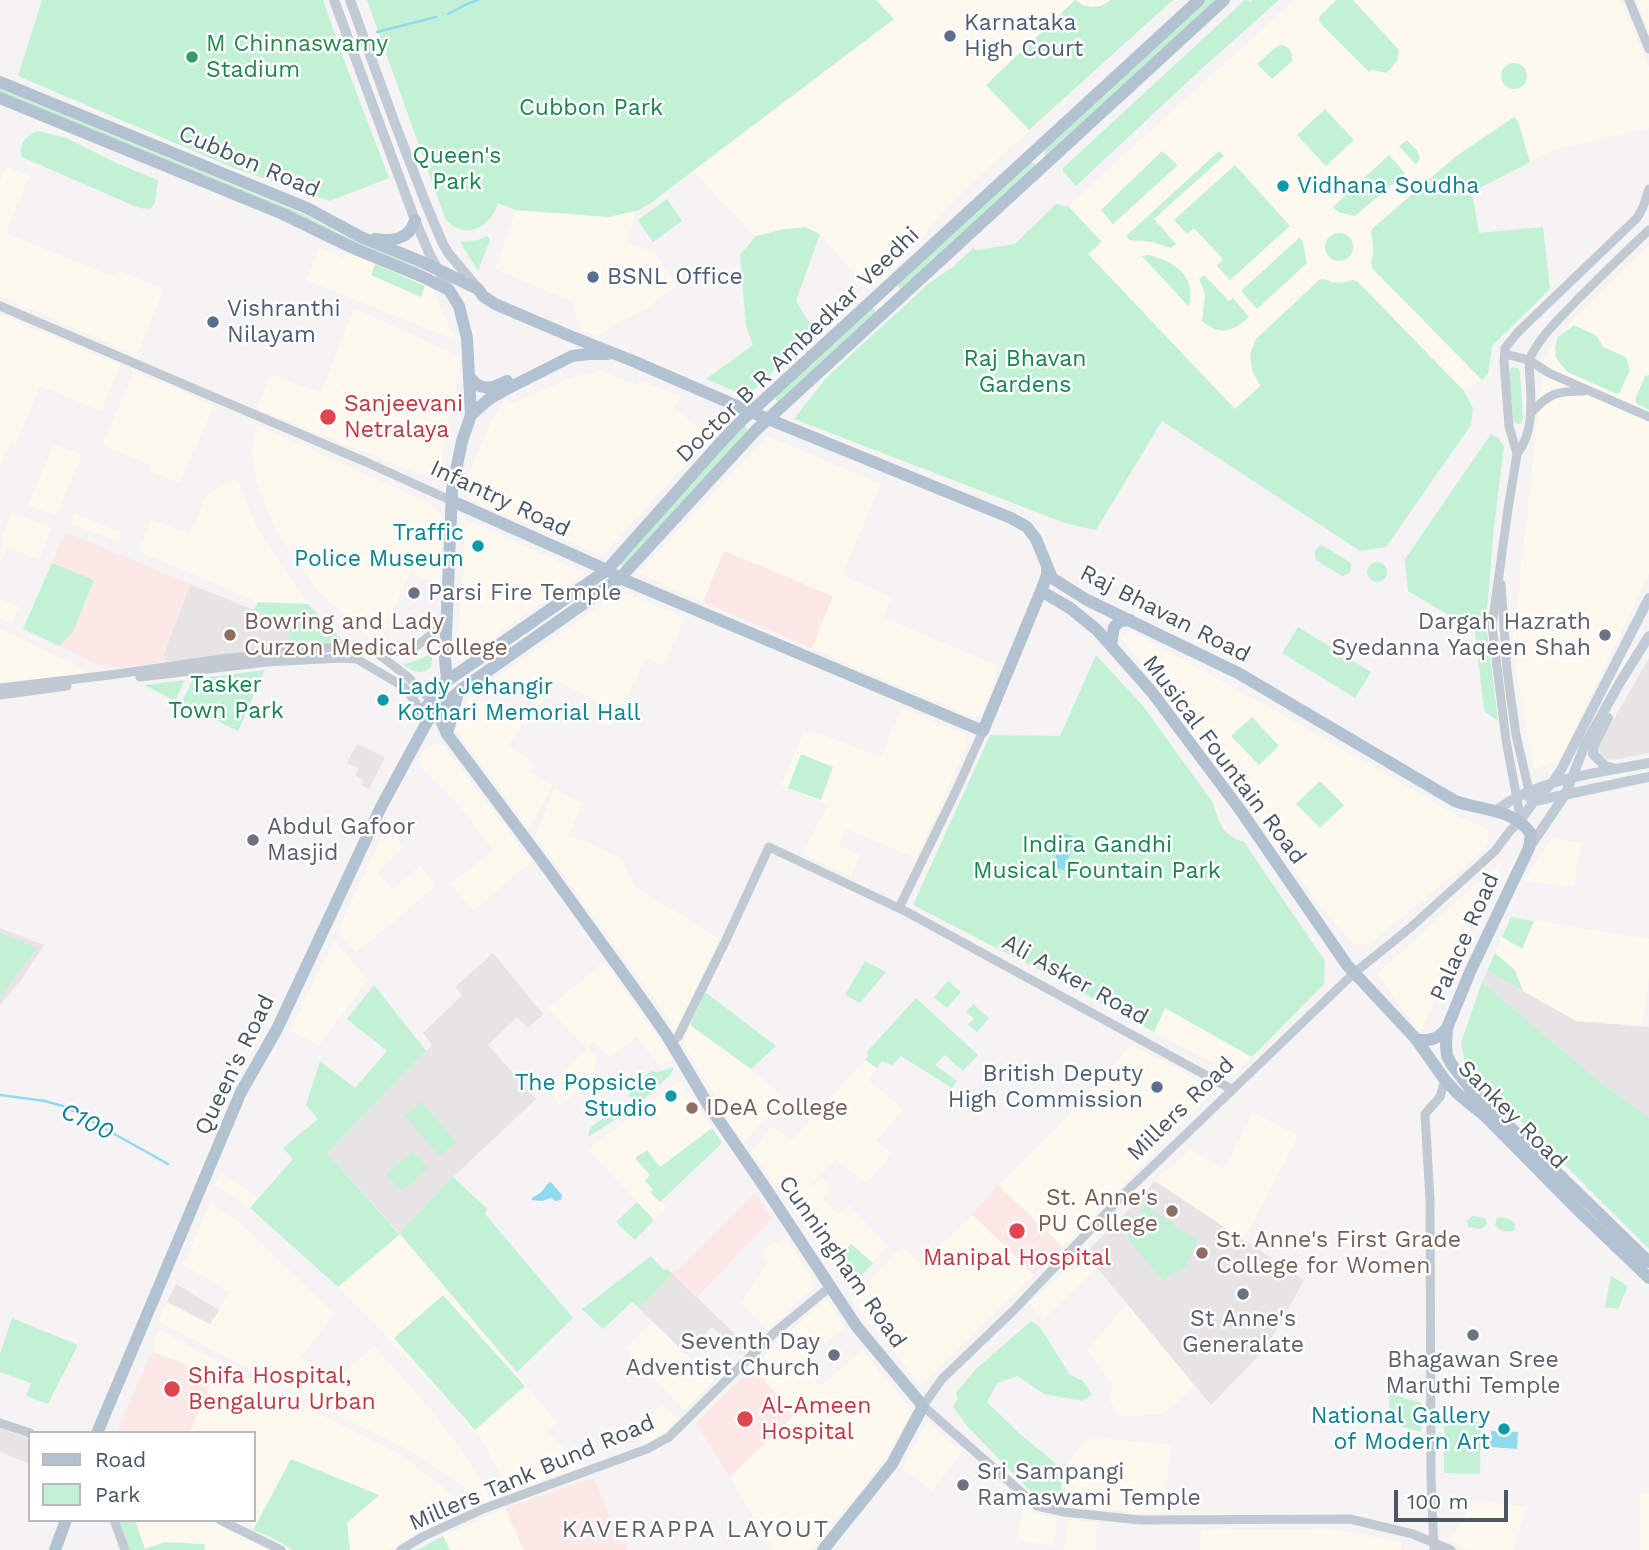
<!DOCTYPE html>
<html>
<head>
<meta charset="utf-8">
<style>
	body { margin:0 }
	#map { position:relative; width:1649px; height:1550px; overflow:hidden; background:#f5f3f3; font-family:"Work Sans",sans-serif }
	canvas { display:block }
	.legend { position:absolute; left:28px; top:1431px; width:228px; height:91px; box-sizing:border-box; background:#fff; border:2px solid #b7bbc0; margin:0; padding:9px 12px; list-style:none; font-size:21px; color:#4a5661 }
	.legend li { display:flex; align-items:center; gap:14px; height:35px }
	.legend b { width:35px; border:2px solid #b7bbc0 }
	.scale { position:absolute; left:1394px; top:1490px; width:114px; height:32px; box-sizing:border-box; border:4px solid #4a5661; border-top:0; padding-left:9px; font-size:21px; line-height:24px; white-space:nowrap; color:#4a5661; -webkit-text-stroke:5px #fff; paint-order:stroke }
</style>
</head>
<body>
<div id="map">
<canvas width="1649" height="1550"></canvas>
<ul class="legend">
<li><b style="height:9px;background:#b3c2d1"></b>Road</li>
<li><b style="height:19px;background:#c3f1d5"></b>Park</li>
</ul>
<div class="scale">100 m</div>
</div>
<script>
const ctx = document.querySelector('canvas').getContext('2d');
ctx.lineJoin = 'round';
function paint(path, color) { ctx.fillStyle = color; ctx.fill(path, 'evenodd'); }
function trace(path, color, width, dash) { ctx.strokeStyle = color; ctx.lineWidth = width; ctx.lineCap = dash ? 'butt' : 'round'; ctx.setLineDash(dash || []); ctx.stroke(path); }
function drawText(font, color, halo, rows, align = 'center') {
  ctx.font = font + ' "Work Sans",sans-serif'; ctx.lineWidth = 5; ctx.setLineDash([]); ctx.textBaseline = 'middle'; ctx.strokeStyle = halo; ctx.fillStyle = color; for (const [text, x, y, turn = 0] of rows) {
    ctx.save(); ctx.translate(x, y); ctx.rotate((+turn || 0) * Math.PI / 180); ctx.textAlign = isNaN(turn) ? turn : align; if (halo) ctx.strokeText(text, 0, 0); ctx.fillText(text, 0, 0); ctx.restore();
  }
}
paint(new Path2D(`
	M876,0H1173L973,182L948,207L885,278L871,284L870,288L867,289L820,234L769,237L759,241L692,170L794,95L893,19Z
	M1294,0H1620L1649,68V128L1556,149L1530,162L1518,121L1514,117L1455,157L1372,229L1371,234L1373,252L1370,262L1373,268L1482,380L1463,390L1357,281L1332,282L1323,279L1319,280L1256,339L1252,370L1260,386L1235,409L1088,254L1101,242L1068,206Z
	M1636,0H1649V30L1637,2Z
	M6,166L29,176L6,233L114,277L118,270L164,289L137,355L0,296V181Z
	M516,210L608,217L636,211L626,243L655,252L677,286L646,309L621,321L597,336L579,328L572,302L495,269Z
	M1649,246V573L1560,760L1534,770L1512,646L1544,361L1549,348L1578,315Z
	M319,247L343,258L347,252L426,285L433,290L455,340L306,280Z
	M354,308L461,357L441,465L433,473L424,476L257,409L271,374L321,393Z
	M0,314L120,365L101,411L40,386L16,444L10,443L0,467Z
	M596,369L637,385L640,380L682,397L674,407L710,437L602,556L469,499L463,491V486L492,420L506,397L512,404L581,373L593,376Z
	M134,371L214,406L180,483L148,470L150,465L102,445Z
	M255,424L431,504L442,517L439,584L410,573L379,641H373L316,589L275,529L254,475L252,448Z
	M768,436L881,484L842,575L892,597L883,617L999,666L982,714L975,717L859,669L812,648L833,596L724,551L703,602L638,573Z
	M54,444L82,455L56,516L28,505Z
	M237,478L256,526L308,604L258,602L138,551L151,519L190,534L207,494Z
	M12,512L52,528L39,560L7,547L0,563V557L5,545L0,542Z
	M74,513L122,533L119,542L70,523Z
	M466,520L584,573L459,661L457,657Z
	M627,594L685,617L664,666L646,658L612,726L601,724L608,706L554,680L541,706L493,680L612,598L617,595Z
	M0,599L19,607L12,624L0,618Z
	M0,629L85,669L84,675L0,682Z
	M1131,631L1285,716L1458,816L1488,829L1490,837L1485,849L1369,944L1354,945L1315,900L1226,769L1121,638Z
	M470,696L522,725L509,745L534,764L530,772L553,785L529,829L478,759L464,742L456,728Z
	M901,708L965,734L968,742L948,788L916,858L846,829L839,846L860,855L851,876L802,854L828,805L781,785L804,731L811,734L813,731L881,757Z
	M436,743L443,745L531,862L473,911L451,884L493,850L460,807L418,764L425,749Z
	M555,789L583,803L568,836L586,841L621,858L635,886L719,939L676,1029L535,836Z
	M388,824L404,847L377,872L392,889L420,866L436,885L395,921L356,952L337,932Z
	M1551,838L1581,843L1575,887L1525,881Z
	M1505,858L1420,1033L1377,974Z
	M1511,917L1649,939V980L1642,1027L1576,1021L1487,971Z
	M334,940L368,980L319,1045L290,1031Z
	M604,962L644,1017L672,1059L660,1067L637,1037L609,1058L593,1041L588,1047L597,1058L594,1077L561,1105L547,1088L586,1049L548,1008Z
	M1164,1008L1252,1057L1234,1074L1154,1032Z
	M690,1025L751,1069L784,1097L744,1143L683,1044Z
	M1131,1045L1177,1068L1213,1091L1063,1247L998,1185L1053,1132Z
	M865,1060L877,1068L869,1080L904,1110L876,1140L892,1154L866,1184L836,1159L809,1186L811,1187L821,1176L832,1187L822,1199L839,1215L849,1205L888,1246L858,1279L838,1260L831,1266L786,1197L751,1152L772,1126L791,1141Z
	M679,1081L712,1128L660,1168L635,1159L650,1175L653,1189L651,1192L667,1208L654,1220L588,1149Z
	M1253,1112L1298,1136L1244,1240L1155,1181L1190,1149L1224,1169Z
	M221,1173L257,1198L250,1208L215,1185Z
	M210,1201L242,1225L335,1314L301,1357L335,1381L374,1346L430,1408L465,1455L492,1500L483,1503L472,1493L411,1451L290,1391L158,1321L167,1302L210,1324L229,1292L184,1265Z
	M972,1214L1034,1275L921,1385L852,1301L902,1246L920,1265Z
	M400,1234L557,1422L548,1432L581,1466L511,1492L483,1443L475,1432L424,1376L338,1287Z
	M786,1238L816,1285L767,1330L741,1302L767,1263L760,1250Z
	M1085,1253L1097,1268L1042,1321L1030,1303Z
	M826,1298L845,1328L801,1362L821,1386L862,1350L900,1396L911,1414L883,1461L851,1502L810,1550H769L771,1548L730,1477L794,1415L753,1367Z
	M1127,1304L1195,1386L1164,1414L1120,1417L1109,1399L1113,1385L1087,1350Z
	M653,1321L714,1381L684,1410L625,1348Z
	M158,1329L278,1394L400,1454L470,1508L417,1532L389,1550H350L347,1523L378,1496L291,1459L255,1527L242,1520H254V1433H189L204,1402L213,1376L152,1351Z
	M663,1404L678,1419L657,1438L645,1443L633,1432Z
	M926,1424H930L962,1452L932,1491L902,1469Z
	M1089,1437L1172,1445L1162,1514L1065,1507L1066,1464Z
	M1640,1493H1649V1550H1640Z
	M1473,1501L1527,1506L1513,1550H1470L1450,1541Z
	M1024,1505L1034,1514L1058,1518L1054,1546L1017,1540Z
	M505,1508L524,1550H450L443,1536Z
	M118,1520H208L269,1550H129Z
	M1069,1520L1098,1522L1095,1550H1063Z
	M1280,1529L1337,1530L1402,1542L1401,1550H1200L1201,1530Z`), '#fdf9ef');
paint(new Path2D(`
	M190,584L254,610L286,622L292,647L165,662L164,654Z
	M1649,658V753L1612,760L1605,759L1600,754L1599,745Z
	M357,744L385,757L369,789L361,785L363,780L356,776L358,768L347,763Z
	M0,928L44,945L21,980L0,1005Z
	M493,953L543,1014L528,1028L517,1017L488,1045L536,1099L453,1177L400,1234L327,1153L432,1045L423,1033L462,995L455,987Z
	M1487,971L1576,1021L1649,1027V1118L1595,1078L1482,982Z
	M1155,1181L1304,1280L1266,1348L1211,1405L1085,1253L1115,1224Z
	M672,1273L748,1347L741,1354L712,1327L686,1354L639,1308Z
	M176,1284L219,1310L210,1324L167,1302Z
	M0,1428L30,1439V1464L0,1452Z`), '#e6e4e5');
paint(new Path2D(`
	M65,532L190,584L164,653L165,662L116,668L98,664L59,646L73,632L94,580L52,563Z
	M724,551L833,596L812,648L703,602Z
	M998,1185L1063,1247L1034,1275L972,1214Z
	M755,1193L772,1219L696,1298L671,1272L673,1270L675,1272L688,1260Z
	M152,1351L213,1376L204,1402L189,1433H161L155,1431L154,1433H124L117,1431Z
	M753,1367L794,1415L730,1477L696,1423Z
	M594,1478L609,1516L628,1550H524L505,1508Z`), '#fce8e6');
paint(new Path2D(`
	M42,0H323L344,60L389,178L330,201L231,167L18,76Z
	M367,0H876L894,19L648,205L636,211L608,217L516,210L498,203C490,228 464,242 445,218Z
	M1075,0L1083,5L1092,7L1101,6L1111,0H1173L1029,130L986,85Z
	M1206,0H1216L1046,156L1044,154L1045,150Z
	M1245,0L1251,2L1252,0H1279L1198,72L1076,186L1063,171V168Z
	M1336,0H1353L1399,50L1397,61L1387,73L1373,70L1369,72L1321,24L1319,20L1320,16Z
	M1281,45C1290,46 1292,52 1292,61L1272,79L1257,64L1276,47Z
	M1501 76a13 13 0 1 1 26 0a13 13 0 1 1-26 0Z
	M0,89L303,214L340,234L418,267L419,269L416,270L0,93Z
	M1325,109L1354,140L1326,166L1297,135Z
	M1514,117L1518,121L1530,162L1472,192L1479,233L1543,227L1550,289L1492,346L1488,374L1482,380L1372,268C1370,260 1373,259 1373,251C1374,243 1370,236 1372,229L1455,157Z
	M38,131L66,138L116,163L158,180L155,203L150,209L139,208L22,157C18,145 26,134 38,131Z
	M1407,140C1414,148 1425,155 1416,165L1399,146Z
	M1162,151L1178,165L1113,224L1101,210Z
	M1219,151L1224,156L1154,219L1176,244L1171,248L1152,242L1130,240L1127,238V235Z
	M1389,155L1405,173L1355,216L1338,212L1333,207Z
	M1031,162L1035,163V167L901,290L899,289L898,285Z
	M1235,165L1290,226L1230,280L1217,266L1223,259L1194,228L1187,234L1174,220Z
	M667,199L682,221L653,242L638,220Z
	M1056,204L1069,207L1102,242L1088,254L1235,409L1260,386L1252,370L1250,354L1256,339L1319,280L1323,279L1332,282L1342,283L1352,280L1357,281L1463,390L1473,408L1471,425L1386,547L1360,551L1162,421L1096,530L1065,523L794,419L826,378L928,284L953,267L973,248L976,250L1015,244Z
	M805,227L820,234L796,301L815,333L747,396L706,379L753,345L746,326L740,255L756,236L780,230Z
	M1325 247a14 14 0 1 1 28 0a14 14 0 1 1-28 0Z
	M487,236L490,240L478,271L460,242L478,240Z
	M1300,237L1303,243L1307,263L1257,309L1241,291Z
	M1148,255C1175,261 1197,276 1189,307L1142,256Z
	M375,264L425,286L421,297L371,275Z
	M1204,275L1229,301L1233,298L1249,317C1233,332 1220,336 1202,321L1205,294L1199,279Z
	M871,309H874L876,313L778,401H777L775,397Z
	M1574,325L1597,336L1603,347L1626,357L1630,370L1620,392L1617,394L1567,372L1556,358L1555,347L1558,337Z
	M1513,367L1518,368L1520,372L1523,419L1521,423L1518,424L1514,422L1513,418L1509,374L1510,369Z
	M1649,375V410L1637,404L1635,400L1645,376Z
	M742,426H746L747,431L625,568L619,564Z
	M1491,434L1498,438L1504,446L1494,527L1486,622L1498,721L1484,711L1475,631L1408,591L1405,559Z
	M1322,545L1351,563V568L1349,573L1342,576L1316,560C1313,553 1315,548 1322,545Z
	M1367 572a10 10 0 1 1 20 0a10 10 0 1 1-20 0Z
	M52,563L94,580L73,632L59,646L23,629Z
	M258,602L308,604L343,641L292,647L286,622L254,610Z
	M1298,627L1371,672L1355,698L1282,653Z
	M433,651L431,667C421,676 413,671 403,665L425,657Z
	M1096,655L1143,706L1213,803C1219,822 1222,836 1244,842L1325,961L1324,984L1252,1057L1165,1008L1154,1032L1059,980L913,905L990,735L1060,736Z
	M265,670L238,731L181,704L193,679Z
	M185,680L175,701L144,685Z
	M1252,717L1279,746L1259,765L1231,736Z
	M801,754L833,767L821,800L788,788Z
	M1320,781L1344,805L1320,828L1296,804Z
	M1511,917L1534,921L1522,949L1502,937Z
	M0,933L37,948L0,996Z
	M1495,953L1515,970L1523,991L1487,971Z
	M865,961L886,972L860,1003L845,995Z
	M948,981L961,992L947,1008L934,997Z
	M1482,982L1595,1078L1649,1118V1249L1466,1066L1461,1043Z
	M374,985L426,1051L327,1153L399,1234L453,1177L487,1209L485,1214L573,1318L517,1372L400,1234L338,1287L250,1208L293,1159L283,1148L318,1119L306,1105L320,1061L355,1088L387,1051L347,1019Z
	M705,992L776,1046L751,1069L690,1025Z
	M916,998L978,1055L963,1071L945,1055L935,1065L957,1081L952,1088L901,1056L892,1065L882,1061L877,1068L865,1060L869,1055L866,1053Z
	M973,1004L989,1018L977,1032L968,1025L974,1018L966,1012Z
	M674,1067L670,1075L638,1105L628,1096C636,1087 641,1078 651,1071L658,1072Z
	M421,1102L456,1142L440,1156L405,1116Z
	M624,1107L632,1109L588,1137L590,1128L615,1109Z
	M712,1128L722,1143L660,1202L650,1192L653,1189L645,1181L650,1175L635,1158L647,1150L660,1167Z
	M413,1151L428,1168L401,1191L386,1174Z
	M637,1202L654,1220L635,1240L616,1222Z
	M1145,1205L1197,1241L1185,1267L1163,1280L1128,1239Z
	M1473,1216L1485,1218L1487,1222L1485,1227L1479,1229L1468,1227L1467,1220Z
	M1497,1218C1504,1217 1511,1218 1515,1224V1229C1509,1234 1500,1231 1495,1225Z
	M851,1244L873,1263L858,1279L838,1260Z
	M651,1256L664,1270L667,1269L672,1273L639,1308L632,1302L603,1329L582,1309Z
	M1611,1276L1628,1286L1618,1309L1605,1307Z
	M443,1295L525,1386L475,1430L394,1338Z
	M12,1318L78,1345L48,1404L26,1396L31,1383L0,1372V1354Z
	M1031,1321L1040,1327L1070,1375L1083,1381L1092,1394L1083,1401L1044,1394L1017,1376L997,1383L987,1402L1020,1434L1061,1468L1062,1505L1040,1501L968,1427L953,1407L958,1398L956,1393L975,1370Z
	M1390,1394L1422,1403L1421,1432L1388,1423Z
	M1444,1421L1481,1422L1480,1474L1444,1473Z
	M291,1459L379,1495L347,1523L350,1550H293L273,1538L253,1530Z
	M118,1520H135L145,1549L165,1542L204,1544L205,1550H129Z
	M443,1536L450,1550H417Z`), '#c3f1d5');
paint(new Path2D(`
	M1062,833L1073,836L1070,854L1064,870L1053,867Z
	M551,1182L562,1195L561,1200L555,1201L551,1198L542,1201L531,1200C535,1194 540,1195 543,1190C547,1186 546,1184 551,1182Z
	M1491,1431L1518,1432L1517,1449L1490,1447Z`), '#90daee');
trace(new Path2D(`
	M448,14L467,4L478,0
	M377,32L436,17
	M0,1095L45,1101L66,1107L168,1164`), '#90daee', 2.5);
trace(new Path2D(`
	M1629,0L1649,49
	M0,306L366,462L452,501
	M1505,354L1529,360L1549,373L1649,417
	M1531,413C1549,393 1557,391 1584,391
	M1517,454C1537,429 1530,391 1529,360C1540,336 1559,319 1577,300C1601,276 1624,253 1649,230
	M1501,584L1507,670L1516,735L1529,791V798
	M373,650L408,677L432,701
	M140,677L267,662L341,658L357,659L404,687L414,700L421,712
	M0,688L110,675L221,659L344,646L394,652L414,648L437,630L446,617
	M0,695L67,686
	M1519,810L1506,740L1492,626L1508,509L1517,454L1509,426L1504,362L1505,348L1518,332L1637,218L1643,207L1649,189
	M899,908L956,791L983,731
	M670,1042L678,1037L726,940L769,847L907,912L1231,1089
	M0,1423L30,1433
	M114,1520L125,1550
	M220,1520L281,1550
	M401,1550L422,1537L483,1509L647,1449L669,1437L775,1332L830,1287
	M1434,1550L1431,1478L1430,1200L1425,1114L1440,1097L1445,1080
	M1451,1550L1413,1534L1350,1519L1140,1520L1064,1512L1037,1506L923,1406L942,1379L1014,1310L1129,1189L1354,973L1410,928L1495,851L1509,832L1519,822`), '#c1cad2', 9);
trace(new Path2D(`
	M334,0L415,220L430,255L449,290
	M350,0L394,121L426,204L443,244L449,254L477,287
	M1608,718L1594,745L1593,754L1605,766L1616,769
	M1535,801L1649,777
	M1497,810C1539,778 1599,773 1649,763
	M1519,822L1534,801L1552,783L1561,770L1649,598
	M1529,848L1565,795L1585,745L1619,684L1649,636`), '#c1cbd6', 10);
trace(new Path2D(`
	M0,82L307,208L361,237L420,261L478,289L483,296L495,304L570,336L633,361L751,412L1011,518L1027,527L1036,539L1052,578L1087,600L1238,673L1455,801C1482,811 1513,808 1531,834L1529,848L1470,972L1447,1028L1446,1045L1447,1056L1452,1065L1469,1087L1649,1262
	M0,98L283,214L353,248L423,277L449,290L459,306L467,338L471,415L462,441L452,490L445,659L447,680
	M375,239C392,242 410,239 415,220
	M469,376C479,392 492,389 507,381
	M471,415L489,399L503,391L572,356L589,354H608
	M452,501L607,570L620,578L983,731L1041,591L1047,575V569
	M1041,591L1070,608L1097,630L1151,691L1241,811L1347,965L1416,1039L1445,1080L1458,1094L1484,1115L1580,1212L1649,1278
	M1111,645L1114,627L1120,621L1130,620
	M434,704L447,734L545,865L638,994L666,1034L707,1103L766,1189L857,1327L923,1406L892,1464L823,1550
	M427,722L421,712L432,701L444,683L607,570L721,442L741,421L1199,0
	M447,734L458,693
	M1416,1039C1430,1042 1438,1039 1447,1028
	M97,1433L241,1092L277,1029L381,807L427,722L437,710L462,689L620,578L756,430L1224,0
	M55,1550L66,1520`), '#b3c2d1', 12);
for (const [x, y, r, color] of [
	[950,36,7,"#5c6f8a"],
	[192,57,7,"#2e9e5b"],
	[1283,186,7,"#0f9aa8"],
	[593,277,7,"#5c6f8a"],
	[213,322,7,"#5c6f8a"],
	[328,417,9,"#e0444e"],
	[478,546,7,"#0f9aa8"],
	[414,593,7,"#6b7280"],
	[230,635,7,"#8d6e63"],
	[1605,635,7,"#6b7280"],
	[383,700,7,"#0f9aa8"],
	[253,840,7,"#6b7280"],
	[1157,1087,7,"#5c6f8a"],
	[671,1096,7,"#0f9aa8"],
	[692,1108,7,"#8d6e63"],
	[1172,1211,7,"#8d6e63"],
	[1017,1231,9,"#e0444e"],
	[1202,1253,7,"#8d6e63"],
	[1243,1294,7,"#6b7280"],
	[1473,1335,7,"#6b7280"],
	[834,1355,7,"#6b7280"],
	[172,1389,9,"#e0444e"],
	[745,1419,9,"#e0444e"],
	[1504,1429,7,"#0f9aa8"],
	[963,1485,7,"#6b7280"]
]) { const dot = new Path2D(); dot.arc(x, y, r, 0, 2 * Math.PI); ctx.fillStyle = color; ctx.fill(dot); trace(dot, '#fff', 2.5); }
drawText('23px', '#4e5e75', '#fff', [
	["Karnataka",964,23],
	["High Court",964,49],
	["BSNL Office",607,277],
	["Vishranthi",227,309],
	["Nilayam",227,335],
	["British Deputy",1143,1074,"right"],
	["High Commission",1143,1100,"right"]
], 'left');
drawText('23px', '#27864d', '#fff', [
	["M Chinnaswamy",206,44],
	["Stadium",206,70]
], 'left');
drawText('23px', '#17864f', '#fff', [
	["Cubbon Park",591,108],
	["Queen's",457,156],
	["Park",457,182],
	["Raj Bhavan",1025,359],
	["Gardens",1025,385],
	["Tasker",226,685],
	["Town Park",226,711],
	["Indira Gandhi",1097,845],
	["Musical Fountain Park",1097,871]
]);
drawText('23px', '#4a5661', '#fff', [
	["Cubbon Road",249,162,23],
	["Doctor B R Ambedkar Veedhi",798,345,-44],
	["Infantry Road",500,499,25],
	["Raj Bhavan Road",1165,614,27],
	["Musical Fountain Road",1224,760,53],
	["Palace Road",1465,937,-66],
	["Ali Asker Road",1075,980,29],
	["Queen's Road",235,1065,-64],
	["Millers Road",1181,1109,-44],
	["Sankey Road",1512,1115,45],
	["Cunningham Road",842,1262,55],
	["Millers Tank Bund Road",532,1473,-23]
]);
drawText('23px', '#0d838f', '#fff', [
	["Vidhana Soudha",1297,186,"left"],
	["Traffic",464,533],
	["Police Museum",464,559],
	["Lady Jehangir",397,687,"left"],
	["Kothari Memorial Hall",397,713,"left"],
	["The Popsicle",657,1083],
	["Studio",657,1109],
	["National Gallery",1490,1416],
	["of Modern Art",1490,1442]
], 'right');
drawText('23px', '#be3a42', '#fff', [
	["Sanjeevani",344,404],
	["Netralaya",344,430],
	["Manipal Hospital",1017,1258,"center"],
	["Shifa Hospital,",188,1376],
	["Bengaluru Urban",188,1402],
	["Al-Ameen",761,1406],
	["Hospital",761,1432]
], 'left');
drawText('23px', '#5b616d', '#fff', [
	["Parsi Fire Temple",428,593],
	["Dargah Hazrath",1591,622,"right"],
	["Syedanna Yaqeen Shah",1591,648,"right"],
	["Abdul Gafoor",267,827],
	["Masjid",267,853],
	["St Anne's",1243,1319,"center"],
	["Generalate",1243,1345,"center"],
	["Seventh Day",820,1342,"right"],
	["Adventist Church",820,1368,"right"],
	["Bhagawan Sree",1473,1360,"center"],
	["Maruthi Temple",1473,1386,"center"],
	["Sri Sampangi",977,1472],
	["Ramaswami Temple",977,1498]
], 'left');
drawText('23px', '#785e54', '#fff', [
	["Bowring and Lady",244,622],
	["Curzon Medical College",244,648],
	["IDeA College",706,1108],
	["St. Anne's",1158,1198,"right"],
	["PU College",1158,1224,"right"],
	["St. Anne's First Grade",1216,1240],
	["College for Women",1216,1266]
], 'left');
drawText('italic 24px', '#0c7c9b', '#fff', [
	["C100",87,1122,26]
]);
ctx.letterSpacing = '2px';
drawText('24px', '#5f6368', '#fff', [
	["KAVERAPPA LAYOUT",696,1530]
]);
ctx.letterSpacing = '0px';
</script>
</body>
</html>
